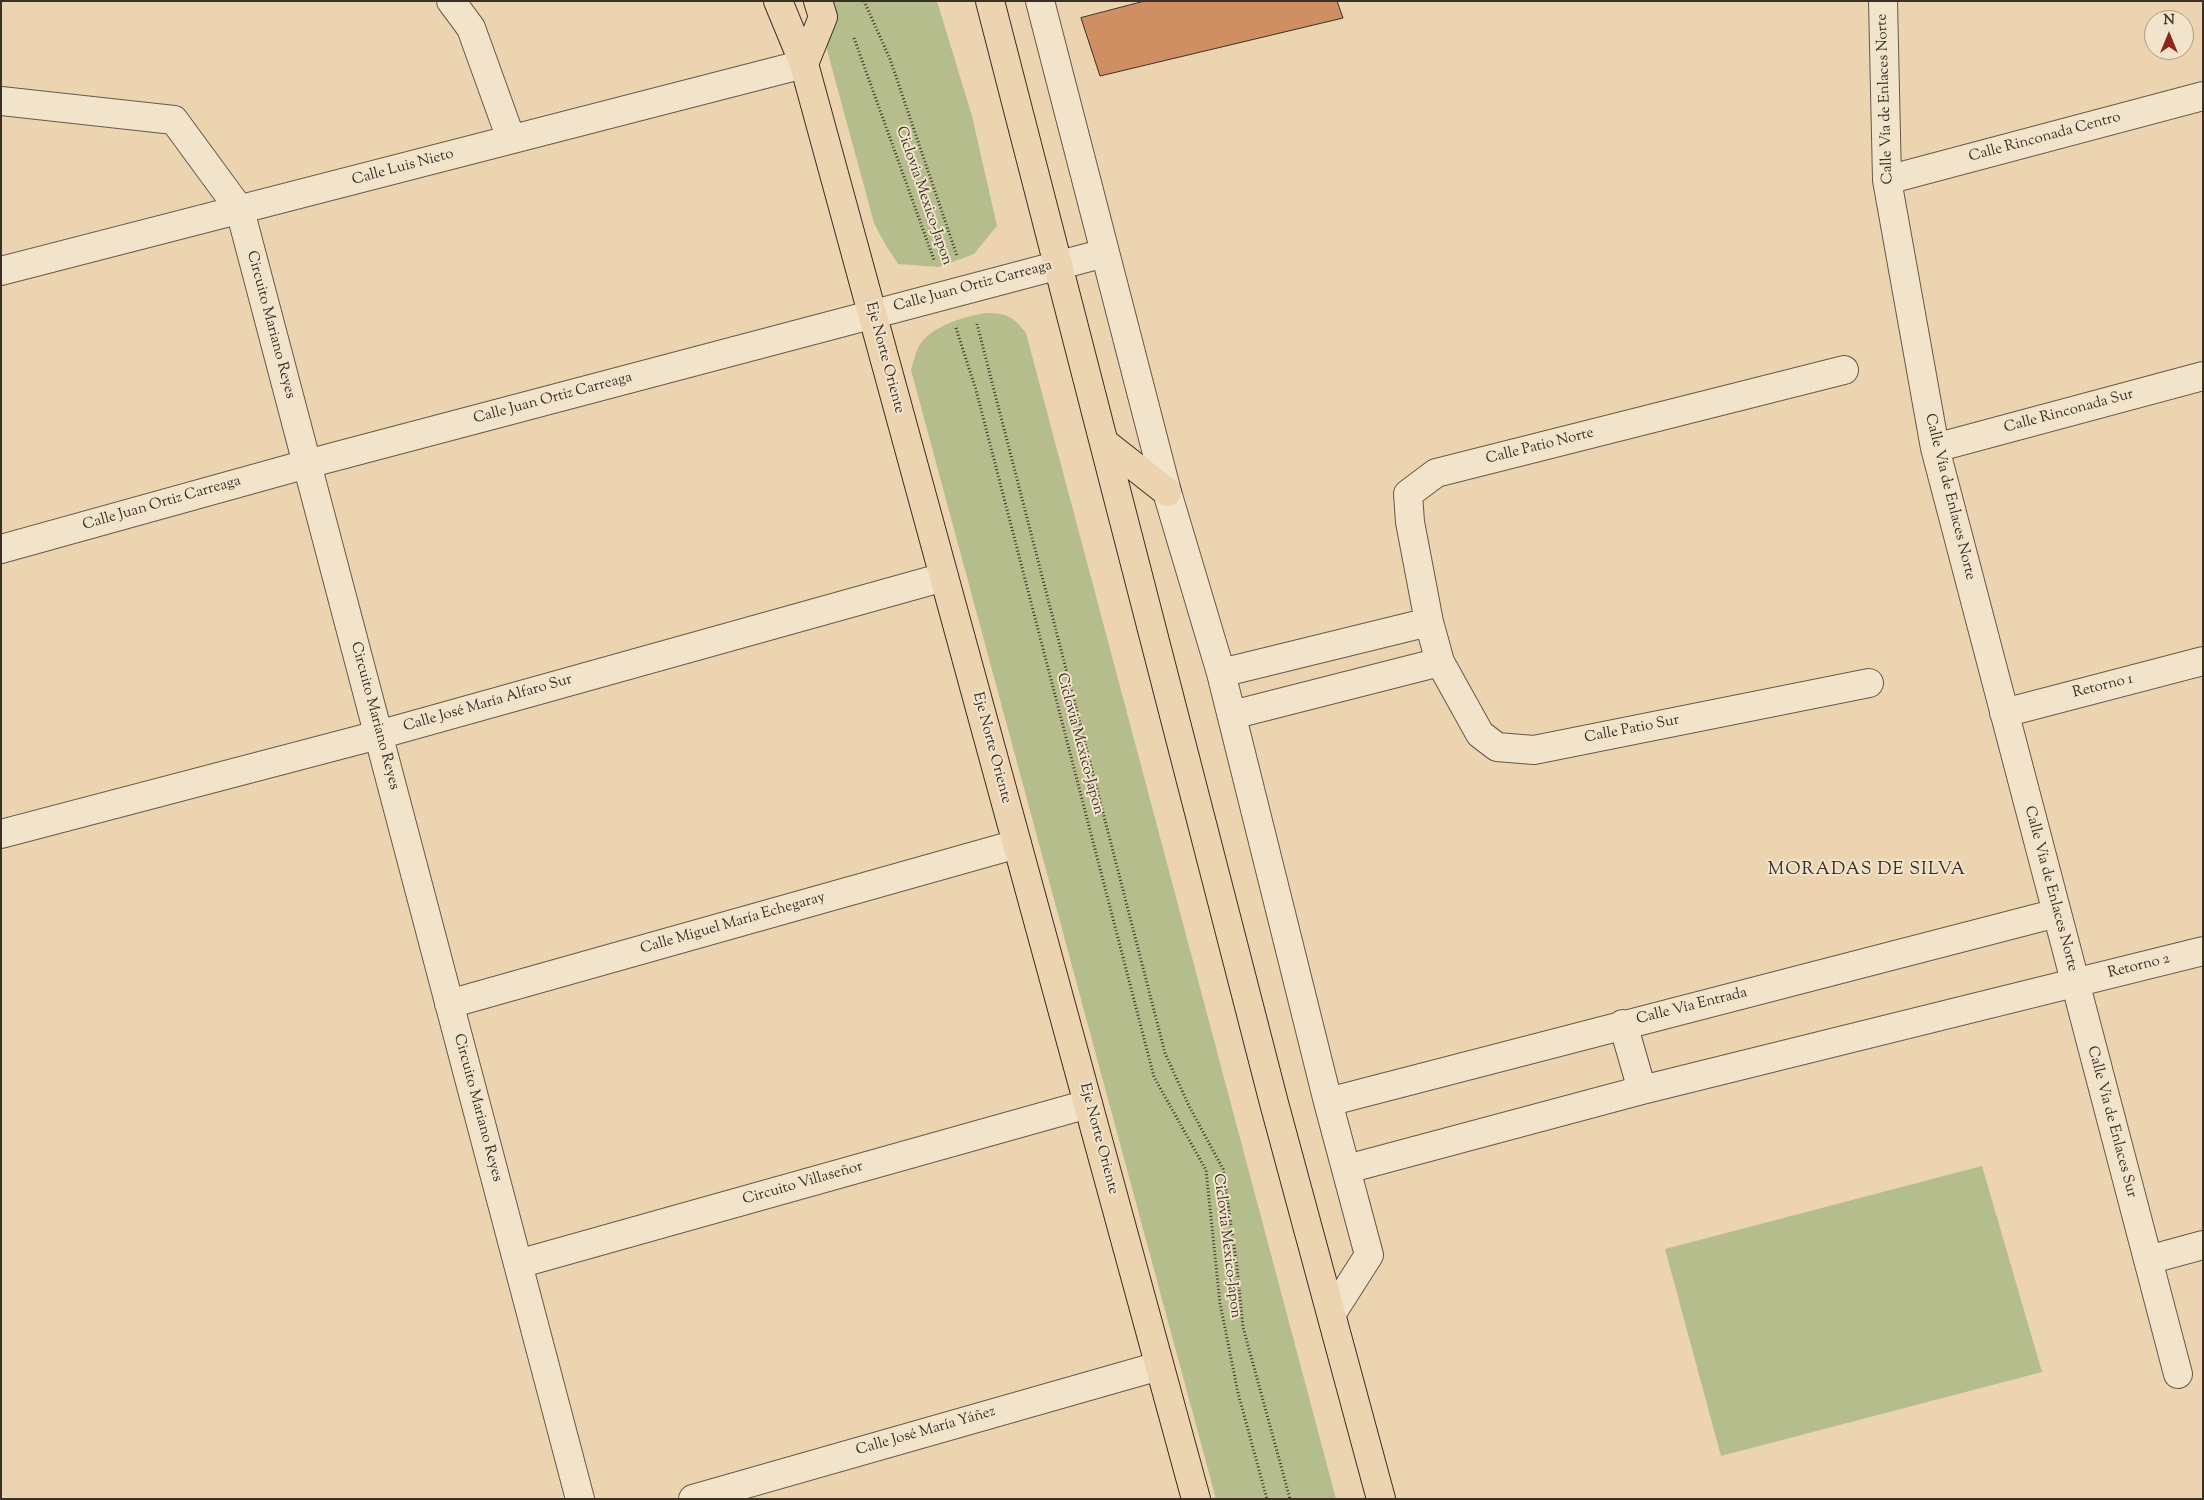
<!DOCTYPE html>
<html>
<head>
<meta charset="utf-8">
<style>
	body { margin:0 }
	#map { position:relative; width:2204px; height:1500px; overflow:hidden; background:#ebd4af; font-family:"Sorts Mill Goudy",serif }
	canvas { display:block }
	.frame { position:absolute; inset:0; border:2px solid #3a3028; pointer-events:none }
	.north { position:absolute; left:2144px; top:10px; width:50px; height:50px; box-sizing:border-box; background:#f2e3cb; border:1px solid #a89b8a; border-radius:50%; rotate:0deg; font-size:14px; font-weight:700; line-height:20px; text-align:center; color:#3a3028 }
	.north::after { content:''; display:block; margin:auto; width:18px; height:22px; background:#8f2418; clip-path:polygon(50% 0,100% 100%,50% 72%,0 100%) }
</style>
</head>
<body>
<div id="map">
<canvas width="2204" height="1500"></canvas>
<div class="frame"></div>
<div class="north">N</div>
</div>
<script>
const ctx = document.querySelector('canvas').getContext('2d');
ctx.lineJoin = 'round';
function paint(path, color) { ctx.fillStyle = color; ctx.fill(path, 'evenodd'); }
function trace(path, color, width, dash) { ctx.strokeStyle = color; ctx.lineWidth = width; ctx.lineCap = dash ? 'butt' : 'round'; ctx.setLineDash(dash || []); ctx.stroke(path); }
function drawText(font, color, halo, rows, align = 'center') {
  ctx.font = font + ' "Sorts Mill Goudy",serif'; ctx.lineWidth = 4; ctx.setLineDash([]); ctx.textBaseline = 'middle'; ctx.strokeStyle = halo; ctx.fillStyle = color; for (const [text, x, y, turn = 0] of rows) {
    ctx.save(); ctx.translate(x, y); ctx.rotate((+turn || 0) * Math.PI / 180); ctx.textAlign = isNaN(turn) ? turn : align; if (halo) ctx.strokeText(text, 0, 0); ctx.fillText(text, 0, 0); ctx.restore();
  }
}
paint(new Path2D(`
	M810,1H937L972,116L997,226L974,254L939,267L898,264L885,244L874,223L827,50Z
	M985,313C1006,313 1013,316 1026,333L1336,1499H1216L911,370C913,363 915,354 918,348C929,326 964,317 985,313Z
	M1982,1166L2042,1372L1721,1456L1665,1249Z`), '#b5bd8c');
const building = new Path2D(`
	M1145,1H1337L1343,18L1100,76L1081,18Z`);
paint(building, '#cf8f63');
trace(building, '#3a3028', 1);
const street = new Path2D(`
	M451,1L471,28L511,139
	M1040,1L1167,492L1221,673L1328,1102L1369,1255L1332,1313
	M1883,1L1887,180L1935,448L2178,1374
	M1,101L174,120L240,210L580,1499
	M1887,180L2203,96
	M1,271L804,64
	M1844,370L1436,473L1408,494L1410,522L1429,622L1440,662L1480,734L1497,747L1534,750L1869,683
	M1935,448L2203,376
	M1,549L307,464L1105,253
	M1221,673L1429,622
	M2004,713L2203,661
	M1232,715L1440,662
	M1,834L378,735L944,577
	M449,1004L1017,844
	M1623,1024L1642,1090
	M1328,1102L2057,913
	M1347,1169L1642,1090L2203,951
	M2148,1260L2203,1245
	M518,1264L1088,1104
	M693,1499L1159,1366`);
const primary = new Path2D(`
	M778,1L804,64L1196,1499
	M990,1L1274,1103L1381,1499
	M804,64L823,17L818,1
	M1106,444L1167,492`);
trace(street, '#66594a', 30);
trace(primary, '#3a3028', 30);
trace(new Path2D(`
	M864,1L890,59L957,256
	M854,38L934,260
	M977,324L1165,1053L1189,1106L1223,1169L1237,1267L1243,1327L1290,1499
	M956,328L976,390L1154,1077L1206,1170L1220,1303L1238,1393L1267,1499`), '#3a3028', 3, [1, 2.5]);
trace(street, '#f2e3cb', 28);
trace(primary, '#ebd4af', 28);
drawText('15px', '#3a3028', '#f2e3cb', [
	["Calle Vía de Enlaces Norte",1886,99,-92],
	["Calle Rinconada Centro",2045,138,-15],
	["Calle Luis Nieto",403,168,-15],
	["Ciclovia Mexico-Japon",923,196,71],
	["Calle Juan Ortiz Carreaga",973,287,-15],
	["Circuito Mariano Reyes",270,325,75],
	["Eje Norte Oriente",884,358,75],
	["Calle Juan Ortiz Carreaga",553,399,-15],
	["Calle Rinconada Sur",2069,412,-15],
	["Calle Patio Norte",1540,447,-14],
	["Calle Vía de Enlaces Norte",1949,497,76],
	["Calle Juan Ortiz Carreaga",162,504,-16],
	["Retorno 1",2103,687,-14],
	["Calle José María Alfaro Sur",488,704,-16],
	["Circuito Mariano Reyes",374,716,75],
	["Calle Patio Sur",1632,730,-11],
	["Ciclovia Mexico-Japon",1079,744,75],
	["Eje Norte Oriente",991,748,75],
	["Calle Vía de Enlaces Norte",2050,889,75],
	["Calle Miguel María Echegaray",733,924,-16],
	["Retorno 2",2139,967,-14],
	["Calle Vía Entrada",1692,1007,-14],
	["Circuito Mariano Reyes",477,1108,75],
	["Calle Vía de Enlaces Sur",2111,1122,75],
	["Eje Norte Oriente",1098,1139,75],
	["Circuito Villaseñor",803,1184,-16],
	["Ciclovia Mexico-Japon",1226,1246,83],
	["Calle José María Yáñez",926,1432,-16]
]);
ctx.letterSpacing = '1px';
drawText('18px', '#3a3028', '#f2e3cb', [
	["MORADAS DE SILVA",1867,871]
]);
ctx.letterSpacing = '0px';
</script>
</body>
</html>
